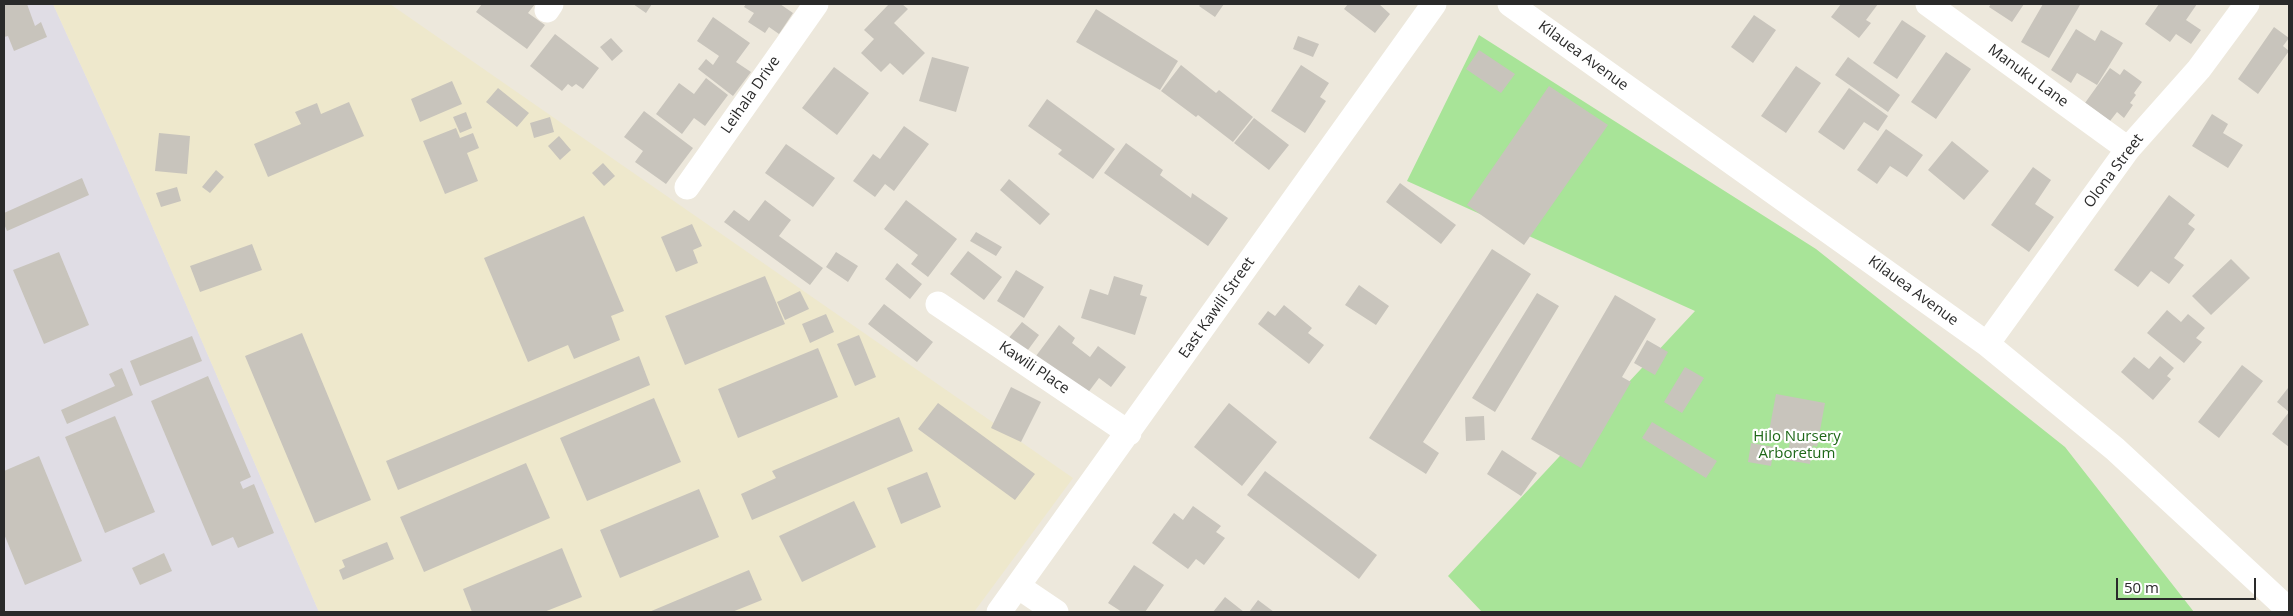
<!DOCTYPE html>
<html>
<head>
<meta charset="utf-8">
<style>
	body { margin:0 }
	#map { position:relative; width:2293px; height:616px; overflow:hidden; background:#ede8dc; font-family:"Open Sans",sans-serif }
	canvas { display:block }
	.frame { position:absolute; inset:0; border:5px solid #2a2a2a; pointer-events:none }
	.scale { position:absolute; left:2116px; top:578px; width:140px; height:22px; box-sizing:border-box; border:2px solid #2a2a2a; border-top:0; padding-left:6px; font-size:15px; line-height:18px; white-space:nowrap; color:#2a2a2a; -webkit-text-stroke:4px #fff; paint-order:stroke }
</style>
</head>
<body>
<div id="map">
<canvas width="2293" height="616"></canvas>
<div class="frame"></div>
<div class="scale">50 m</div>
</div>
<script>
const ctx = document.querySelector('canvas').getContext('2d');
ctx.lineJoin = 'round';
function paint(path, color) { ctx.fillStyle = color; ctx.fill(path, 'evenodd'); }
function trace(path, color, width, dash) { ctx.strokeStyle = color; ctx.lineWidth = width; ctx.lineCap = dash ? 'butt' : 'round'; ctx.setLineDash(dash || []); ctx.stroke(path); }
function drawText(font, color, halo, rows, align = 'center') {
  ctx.font = font + ' "Open Sans",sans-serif'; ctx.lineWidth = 4.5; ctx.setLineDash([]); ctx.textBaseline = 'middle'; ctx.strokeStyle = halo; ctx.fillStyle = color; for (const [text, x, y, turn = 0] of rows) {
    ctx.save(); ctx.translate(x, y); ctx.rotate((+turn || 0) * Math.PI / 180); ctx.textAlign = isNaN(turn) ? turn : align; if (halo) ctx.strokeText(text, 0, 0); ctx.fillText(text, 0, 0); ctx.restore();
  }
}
paint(new Path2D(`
	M4,4H53L115,140L319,612H4Z`), '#e0dde5');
paint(new Path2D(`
	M53,4H390L1073,478L974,612H319L115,140Z`), '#eee8cc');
paint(new Path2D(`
	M1479,35L1816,249L2065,447L2194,612H1482L1448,576L1695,311L1407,181Z`), '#a8e498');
paint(new Path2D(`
	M4,4H27L35,26L41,22L47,37L14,51L8,36L4,37Z
	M482,4H535L528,13L545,25L527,49L476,12Z
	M633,4H652L646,13Z
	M746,4H780L793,13L779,34L769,27L765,33L748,22L754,13L744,7Z
	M889,4H902L908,9L894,23L925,53L903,75L890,63L881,72L861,53L874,39L864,30Z
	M1201,4H1224L1215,17L1199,6Z
	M1348,4H1379L1390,14L1375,33L1344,9Z
	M1841,4H1878L1866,20L1871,23L1859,38L1831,17Z
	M1991,4H2024L2012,22L1989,7Z
	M2043,4L2080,5L2049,58L2021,42Z
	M2159,4H2197L2186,20L2201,30L2191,44L2176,34L2170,42L2145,24Z
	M1096,9L1178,61L1160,90L1076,42Z
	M1754,15L1776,30L1753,63L1731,47Z
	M713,17L750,43L736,62L751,72L733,96L698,69L706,59L713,65L719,56L697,41Z
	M1902,20L1926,36L1897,79L1873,63Z
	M2274,27L2289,38L2283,46L2289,51L2258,94L2238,79Z
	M2076,29L2095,41L2101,30L2123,43L2097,85L2077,73L2071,83L2051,70Z
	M555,34L599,68L583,89L576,84L572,87L568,84L562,91L530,66Z
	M1298,36L1319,44L1313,57L1293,49Z
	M611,38L623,51L612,61L600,47Z
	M1479,50L1515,74L1501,93L1466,69Z
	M1946,52L1971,69L1936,119L1911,102Z
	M932,57L969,67L956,112L919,101Z
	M1848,57L1900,95L1888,112L1835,75Z
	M1181,65L1216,93L1219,90L1253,117L1233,142L1198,115L1196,117L1161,91Z
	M1301,65L1329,83L1320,97L1326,101L1305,133L1271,111Z
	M1796,66L1821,83L1786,133L1761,116Z
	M834,67L869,93L837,135L802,108Z
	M2110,68L2120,75L2124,69L2142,82L2134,93L2136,95L2130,103L2133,105L2124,118L2117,112L2110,121L2085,103Z
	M706,78L728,95L705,126L694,118L682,134L656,114L679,83L694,94Z
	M452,81L462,104L420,122L411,99Z
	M1549,86L1608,125L1524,245L1467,205Z
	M498,88L529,113L517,127L486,102Z
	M1849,88L1888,116L1878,131L1864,122L1844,150L1818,132Z
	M1047,99L1115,149L1093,179L1058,154L1062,150L1028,126Z
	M349,102L364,136L268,177L254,144L301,124L295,112L317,103L321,114Z
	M644,111L693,148L666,184L635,162L643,151L624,137Z
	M466,112L472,128L460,133L453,117Z
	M2212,114L2228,124L2223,133L2243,145L2228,168L2192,146Z
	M550,117L554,132L534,138L530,123Z
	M1254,118L1289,145L1269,170L1234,143Z
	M904,126L929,144L894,191L885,184L875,197L853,181L873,154L880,159Z
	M456,128L460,138L473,133L479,148L467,153L478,181L445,194L423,141Z
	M1886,129L1923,155L1907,177L1890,166L1877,184L1857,170Z
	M159,133L190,136L187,174L155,171Z
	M559,136L571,150L560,160L548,146Z
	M1952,141L1989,171L1964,200L1928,170Z
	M1126,143L1163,170L1160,175L1191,198L1192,193L1228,218L1208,246L1104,173Z
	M786,144L835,178L813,207L765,173Z
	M603,163L615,176L604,186L592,173Z
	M2033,167L2051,180L2035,204L2054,217L2029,252L1991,225Z
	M216,170L224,177L210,193L202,187Z
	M82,178L89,195L7,231L4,224V213Z
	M1009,179L1050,214L1040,225L1000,190Z
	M1400,183L1456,225L1441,244L1386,202Z
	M177,187L181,201L161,207L156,193Z
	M2169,195L2195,215L2188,224L2195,229L2174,258L2184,265L2169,284L2151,271L2138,287L2114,270Z
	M765,200L791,220L779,236L823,268L810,285L724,222L734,210L749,221Z
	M906,200L957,239L928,277L911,264L918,255L884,229Z
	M584,216L624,311L611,316L620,340L574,359L568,345L528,362L484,258Z
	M692,224L702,246L693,250L698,263L676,272L661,237Z
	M976,232L1002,247L996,256L970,241Z
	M252,244L262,270L200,292L190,266Z
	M1492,249L1531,274L1423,442L1439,453L1426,474L1369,438Z
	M968,251L1002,277L984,300L950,274Z
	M59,252L89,325L44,344L13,270Z
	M836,252L858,266L848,282L826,267Z
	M2231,259L2250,278L2211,315L2192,296Z
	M897,263L922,284L910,299L885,279Z
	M1016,270L1044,287L1024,318L997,301Z
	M765,276L785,324L685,365L665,316Z
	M1114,276L1143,285L1140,295L1147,297L1135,335L1081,318L1090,289L1108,295Z
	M1359,285L1389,306L1376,325L1345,305Z
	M800,291L809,309L785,320L777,302Z
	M1537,293L1559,306L1495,412L1472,398Z
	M1615,295L1656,319L1622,377L1631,382L1581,468L1531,439Z
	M884,304L933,342L917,362L868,324Z
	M1284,305L1312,328L1308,333L1324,345L1309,364L1258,324L1268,311L1275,316Z
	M2167,310L2181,322L2188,314L2205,328L2196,338L2202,342L2184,363L2147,333Z
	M826,314L834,332L810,343L802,324Z
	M1022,322L1039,335L1025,354L1007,340Z
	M1059,325L1075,338L1072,343L1090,357L1098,346L1126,367L1111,387L1099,378L1087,394L1036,356Z
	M302,333L371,500L315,523L245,356Z
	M859,335L876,377L855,386L837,344Z
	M192,336L202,361L140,386L130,361Z
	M1647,340L1668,352L1655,375L1634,363Z
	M818,348L838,397L738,438L718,389Z
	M639,356L650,385L398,490L386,461Z
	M2160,356L2174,368L2167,376L2171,379L2153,400L2121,372L2134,357L2149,369Z
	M2242,365L2263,381L2219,438L2198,422Z
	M1685,367L1704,378L1682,413L1664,402Z
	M122,368L133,395L67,424L61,410L115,386L109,374Z
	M208,376L251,477L240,482L243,489L254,484L274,533L238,548L233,537L212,546L151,401Z
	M1011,387L1041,402L1021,442L991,428Z
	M2288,388L2289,389V412L2277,402Z
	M1776,394L1825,403L1817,447L1813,445L1810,464L1787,460L1790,441L1768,437Z
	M654,398L681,462L587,501L560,438Z
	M938,403L1035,474L1015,500L918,429Z
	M1229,403L1277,442L1242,486L1194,447Z
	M2289,412V447L2272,434Z
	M115,416L155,512L105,533L65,437Z
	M1484,416L1485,440L1466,441L1465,417Z
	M899,417L913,451L752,520L741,494L776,478L772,471Z
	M1652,422L1717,461L1706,478L1642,438Z
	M1751,443L1774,447L1771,466L1748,462Z
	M1502,450L1537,473L1521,496L1487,474Z
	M39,456L82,561L25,585L4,534V471Z
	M526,463L550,518L424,572L400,517Z
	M1265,471L1377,555L1359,579L1247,495Z
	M927,472L941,507L901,524L887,488Z
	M699,489L719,537L620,578L600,530Z
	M854,501L876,547L802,582L779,536Z
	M1193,506L1221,526L1216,532L1225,538L1204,565L1196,559L1188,569L1152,543L1174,513L1183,520Z
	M387,542L394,559L343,580L339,570L345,567L342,560Z
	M562,548L582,597L544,612H472L463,589Z
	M164,553L172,571L140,585L132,568Z
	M1134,565L1164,585L1145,612H1122L1108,603Z
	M749,570L762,600L732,612H649Z
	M1225,597L1244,612H1213Z
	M1258,600L1274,612H1249Z`), '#c8c4bc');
trace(new Path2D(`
	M1510,4L1987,344L2115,449L2289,610
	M1928,4L2128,149
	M547,10L551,4
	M687,187L816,4
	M938,304L1129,433
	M1987,344L2128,149L2199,69L2247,4
	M1019,587L1056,612
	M999,612L1434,4`), '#fff', 25);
drawText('15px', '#2a2a2a', '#fff', [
	["Kilauea Avenue",1583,56,36],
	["Manuku Lane",2028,76,36],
	["Leihala Drive",751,95,-55],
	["Olona Street",2114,171,-53],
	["Kilauea Avenue",1913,291,36],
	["East Kawili Street",1217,308,-55],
	["Kawili Place",1034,368,34]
]);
drawText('15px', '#1f6819', '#fff', [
	["Hilo Nursery",1797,437],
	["Arboretum",1797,454]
]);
</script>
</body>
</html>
